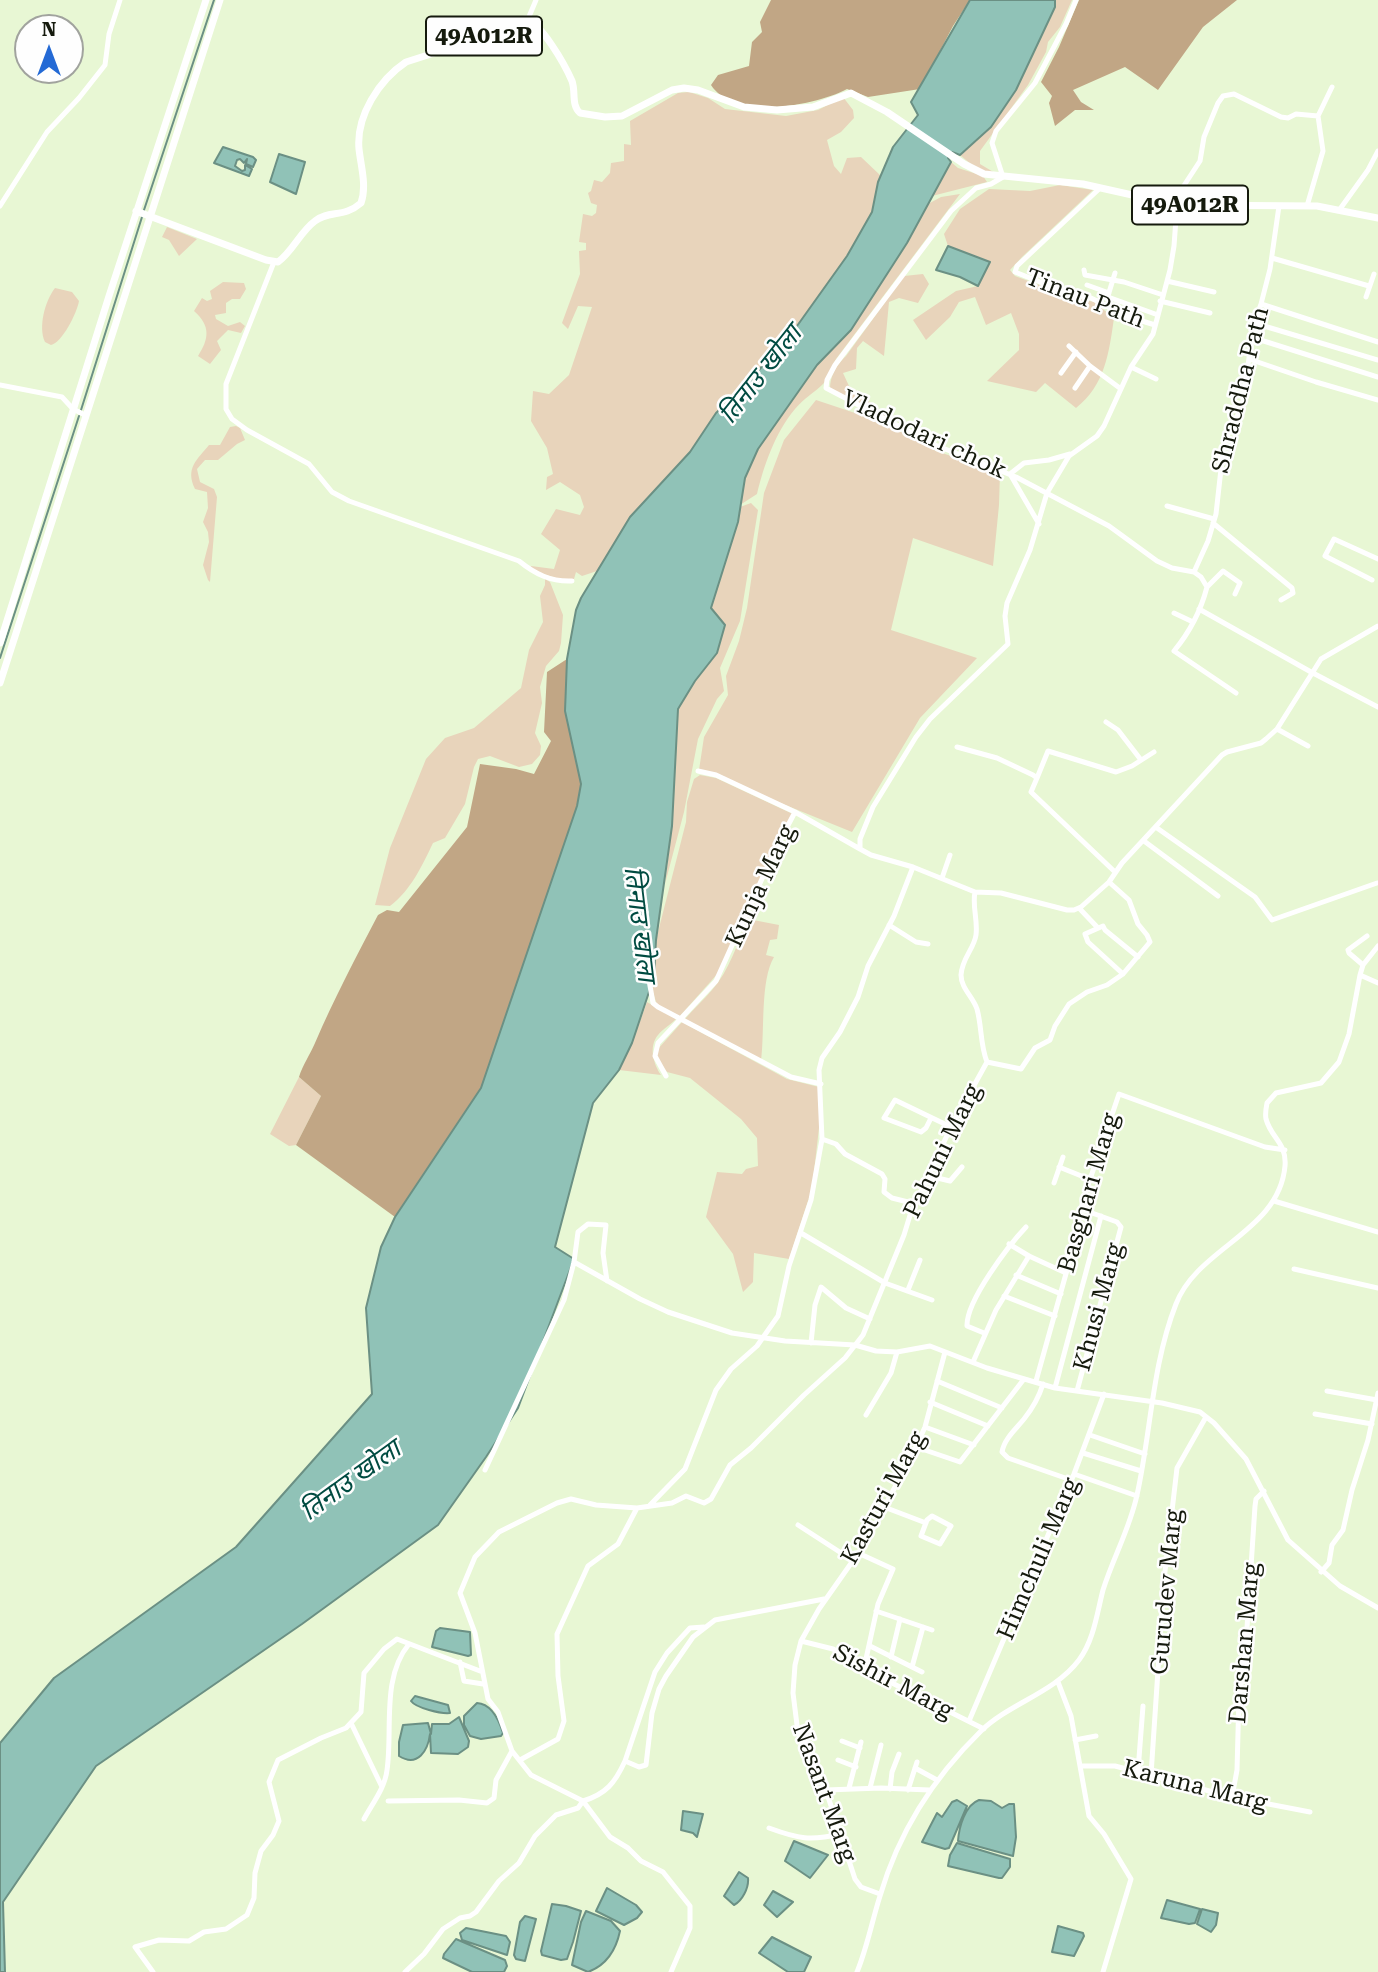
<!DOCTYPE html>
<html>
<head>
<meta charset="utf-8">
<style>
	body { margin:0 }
	#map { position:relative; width:1378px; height:1972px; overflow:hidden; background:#e8f7d4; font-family:"Roboto Serif",serif }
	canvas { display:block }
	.north { position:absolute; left:14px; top:14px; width:70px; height:70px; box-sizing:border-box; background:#fefefe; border:2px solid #a1a39e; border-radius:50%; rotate:0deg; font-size:19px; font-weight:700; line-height:28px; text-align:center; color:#151a0d }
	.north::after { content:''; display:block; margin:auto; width:24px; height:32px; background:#246ad5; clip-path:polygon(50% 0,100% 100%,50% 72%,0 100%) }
</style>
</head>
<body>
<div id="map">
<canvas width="1378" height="1972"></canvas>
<div class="north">N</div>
</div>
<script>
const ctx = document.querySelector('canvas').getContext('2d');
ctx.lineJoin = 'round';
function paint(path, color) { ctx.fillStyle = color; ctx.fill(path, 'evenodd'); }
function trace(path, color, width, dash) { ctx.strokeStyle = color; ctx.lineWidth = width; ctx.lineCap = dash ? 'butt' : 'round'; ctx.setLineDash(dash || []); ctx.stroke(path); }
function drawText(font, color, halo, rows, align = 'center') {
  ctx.font = font + ' "Roboto Serif","Noto Sans Devanagari",serif'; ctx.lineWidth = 5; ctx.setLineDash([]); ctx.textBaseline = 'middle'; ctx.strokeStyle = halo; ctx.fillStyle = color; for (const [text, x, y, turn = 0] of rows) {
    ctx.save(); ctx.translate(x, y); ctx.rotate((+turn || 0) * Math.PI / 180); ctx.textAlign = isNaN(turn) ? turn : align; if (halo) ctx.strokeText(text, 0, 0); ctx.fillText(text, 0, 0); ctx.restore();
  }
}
paint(new Path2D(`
	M1055,0H1072L1060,27L1048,42L1046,52L1028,85L980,151V164L995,173C982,175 970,163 960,155L991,127L1015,90L1055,7Z
	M689,92L708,98L725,109L786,116L818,110L843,97L853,110L854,118L841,132L827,140L834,166L841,174L847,158L861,157L881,176L872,212L847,256L797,326L745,386L716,413L690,452L630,517L597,571L582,576L576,572L574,579H559L530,570L531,566L554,569L560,550L541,534L556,509L580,515L584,507L580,495L560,482L546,490L547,477L553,474L547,448L531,421L533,391L549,394L569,375L592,307L578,306L568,329L562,323L580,274L579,251L586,250V243L579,242L583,214L592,216L596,213L597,205L591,203L588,193L591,191L594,180L602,182L610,173L611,163L624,161V144L631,145L630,121L678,93Z
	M951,162L958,168L983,176L987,182L932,196Z
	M1060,185L1093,190L1022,257L1010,270L1015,276L1069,296L1094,302L1114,318C1109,353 1105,385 1076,408L1045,383L1036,392L987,381L1019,350V334L1011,313L986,325L975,297L959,302L950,317L926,340L913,320L956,291L978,286L989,263L948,246L944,234L960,209L989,189L1030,191Z
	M960,194L836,359C832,366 829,378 823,384C815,392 803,399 795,409C775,433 764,465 757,494L740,505L745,478L758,449L817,365L851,330L907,243L928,204L941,197Z
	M167,227L197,239L179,256L169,240L162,237Z
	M923,274L929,284L918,303L899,298L889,302L884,356L863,341L857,348L856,369L843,373L849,386L900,425L830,389C830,376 836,365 846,356L904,276Z
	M223,282L244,283L246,289L240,299H232L226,303V313L215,315L216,319L228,326L240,322L245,326L241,333L228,330L217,341L221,350L210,364L198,356C209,339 211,326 194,311L202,298L207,301L212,299L210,291Z
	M55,288L72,292L79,301C77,313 62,343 51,345L45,342C38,327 45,301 55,288Z
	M816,400L885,423L936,451L1000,472L999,505L993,566L913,538L891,630L977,658L920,718L852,832L699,770L704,737L728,695L726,676L739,641L747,608L764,493L784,440Z
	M236,426L240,428L245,440L237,444L218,460H205L197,469L200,482L214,489L217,497L210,582L208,580L203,565L209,542L208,532L203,522L208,508L207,492L195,489C185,468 197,460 209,445H220L230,427Z
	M751,503L758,510L740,621L720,668L724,691L717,699L698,739L684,812L665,884L672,826L678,709L695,681L711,608L738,522L740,507Z
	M545,579L550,582L563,615L561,643L559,651L546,666L540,687L542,703L535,733L541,746L540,755L532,764L519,767L490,756L478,759L474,767L465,804L445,838L433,843C422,866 411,890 390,906L375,905L390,848L426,759L445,738L474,728L521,688L529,650L543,622L540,596L545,585Z
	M700,775L716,778L795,815L775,848L720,971L679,1017L657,1005L650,983L657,936L686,822L687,802L694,779Z
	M748,919L779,925L777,939L770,940L766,955L774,957C760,980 765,1032 761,1061L685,1019C693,1009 704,1000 712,990C729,971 738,942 748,919Z
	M647,1002L676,1019C671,1024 662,1030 658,1035C648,1047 654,1065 661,1075L619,1070L632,1043Z
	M682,1022L787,1079L819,1087V1128L812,1189L789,1259L754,1253L753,1282L743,1292L733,1254L706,1217L717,1172L742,1174L746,1169L758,1166L757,1138L741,1119L690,1078L667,1072L657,1058V1050Z
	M299,1077L321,1096L296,1145L289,1146L270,1134Z`), '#e8d4bb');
paint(new Path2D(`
	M771,0H970L953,26L920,89L868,97L847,89C815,106 734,121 711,85L718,75L749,66L752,42L762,32L760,22Z
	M1079,0H1237L1203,27L1158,90L1125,67L1073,90L1081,102L1094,110H1075L1055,126L1049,103L1052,96L1041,82L1059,47Z
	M567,659L565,711L581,784L577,806L481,1088L395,1217L296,1145L321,1096L299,1077C303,1064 310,1055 315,1043C334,999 356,957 378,915L387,910L399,912L467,827L480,764L516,769L534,774L551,741L544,732L547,672Z`), '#c1a685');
const water = new Path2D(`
	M970,0H1055V7L1016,90L991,127L960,155L952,152L948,158L951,162L907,243L851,330L817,365L758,449L745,478L738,522L711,608L725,625L717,653L695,681L678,709L672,826L656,940L654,977L632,1043L619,1070L593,1103L555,1247L574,1259L518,1408L486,1457L438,1525L302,1624L96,1766L3,1902L5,1972H0V1743L54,1678L236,1547L372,1394L366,1308L381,1247L395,1217L481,1088L577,806L581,784L565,711L567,659L576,610L581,598L630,517L690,452L716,413L745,386L797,326L847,256L872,212L878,182L893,147L918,115L911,102Z
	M223,147L253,157L256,160L253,167L246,164L247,159L244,163L240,159L237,160L235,166L242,171L245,170V165L252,169L249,176L214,163Z
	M279,154L305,162L296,194L270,182Z
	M948,246L990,262L978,286L960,277L936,270Z
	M440,1628L470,1632L471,1655L468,1656L432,1647L436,1631Z
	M415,1696L448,1705L450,1713C441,1714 416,1708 411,1701Z
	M477,1703C492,1704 499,1720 503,1733L501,1736L481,1739L470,1736L464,1725V1716Z
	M459,1717L469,1741L468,1747L458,1754L431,1753L430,1734C428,1750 418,1768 399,1756V1742L403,1725L428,1723L431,1734L432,1724H449Z
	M957,1800L967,1806L949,1848L945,1849L922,1842L937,1813L942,1817L952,1802Z
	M979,1800L991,1801L1002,1808L1009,1804H1014L1016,1837L1013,1856L958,1841C959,1827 965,1805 979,1800Z
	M683,1811L703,1814L697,1837L693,1833L681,1830Z
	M794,1841L828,1855L810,1878L785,1861Z
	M957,1843L1010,1859V1867L1002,1878H999L948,1866L950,1855Z
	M739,1872L748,1878C749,1888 742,1901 734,1905L724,1896Z
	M607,1888L636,1905L642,1912L637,1918L624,1925L596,1911Z
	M773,1891L793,1902L777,1917L764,1905Z
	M1167,1900L1200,1909L1195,1923L1189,1924L1161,1918Z
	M552,1904L566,1906L581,1911L573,1942L567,1959L561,1960L542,1955L541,1951Z
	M1202,1909L1218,1913L1216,1925L1211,1932L1197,1924Z
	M586,1911L611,1921L620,1931C616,1950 607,1965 588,1972L572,1965L581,1922Z
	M525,1916L536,1919L525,1961L516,1959L514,1955L520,1922Z
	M1058,1926L1083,1933L1084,1936L1074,1956L1052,1952Z
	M466,1928L506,1936L510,1942L507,1955L462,1940L460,1933Z
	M772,1937L811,1957L804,1972H788L759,1953Z
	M456,1939L505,1960L507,1966L504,1972H472L447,1960L443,1958L444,1954Z`);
paint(water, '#90c2b7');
trace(water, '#6b9084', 2);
trace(new Path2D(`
	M144,210L214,0
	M81,410L142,217
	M0,658L79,416`), '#6b9084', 2);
trace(new Path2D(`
	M1076,0L1066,24L1035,83L996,131L992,143L1003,177L991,184L976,188L951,211L835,365L827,380L826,388L935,445L1016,477L1109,526L1157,561L1172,568L1194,572L1201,577L1207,587C1201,610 1189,633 1174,651L1236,693
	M528,19L536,0
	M1099,189L1017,266L1015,272L1065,292L1091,298L1129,317L1155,325
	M0,206L47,132L79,98L105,65L109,34L120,0
	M1307,206L1323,151L1318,116L1332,87
	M1340,209L1368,170L1378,151
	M1272,258L1369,286
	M274,262L226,384V409L232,419L247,430L309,464L332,492L349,501L519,561C535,574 551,582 572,581
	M1084,270L1085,275L1124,282L1163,295
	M1167,281L1214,292
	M1087,285L1109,293
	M1108,297L1158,315
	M1366,297L1374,274
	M1107,299L1115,273
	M1160,301L1210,313
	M1261,304L1378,342
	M1254,323L1378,360
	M1251,337L1378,377
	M1069,346L1090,366L1121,389
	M1249,359L1316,382L1378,400
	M1131,367L1156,379
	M1061,373L1076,352
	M0,385L62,397L73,409L85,415
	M1075,388L1090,366
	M1167,506L1214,519
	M1213,523L1292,588L1293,593L1281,600
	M1039,524L1010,474L1024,463L1049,460L1070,454
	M1194,572L1208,541L1216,514L1224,442L1242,407L1254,323L1261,304L1270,269L1279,206
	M1372,580L1325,556L1334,539L1378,559
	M1207,587L1223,571L1240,583L1235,594
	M1199,609L1311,672L1378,707
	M1174,613L1193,622
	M1106,722L1118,730L1141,760
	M1277,729L1308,746
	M957,747L997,758L1033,775L1037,778L1031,792L1115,872
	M698,771L716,775L795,812L860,849
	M1037,778L1048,751L1116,772L1132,766L1154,752
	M1157,828L1255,897L1272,920L1377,883
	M1144,841L1218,896
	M913,867L975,892
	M942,878L950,855
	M1079,908L1098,928
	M889,925L916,942L928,944
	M1363,965L1349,953L1348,950L1367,936
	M1123,974L1088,942L1085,934L1103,926L1105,930L1138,957
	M1360,975L1378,983
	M649,980L653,1003L658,1007L791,1077L821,1084
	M987,1062L1021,1069L1035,1048L1050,1040L1055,1026L1069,1004L1087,992L1107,985L1123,974L1150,942L1147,935L1138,924L1129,900L1109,882
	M666,1076L655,1056L658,1043L716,981L775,850L795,812
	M931,1118L926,1128L921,1132L884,1118L895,1100L951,1127
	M822,1139L836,1144L845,1154L882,1174L885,1179L884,1192L892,1198L916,1204
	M1059,1167L1089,1179
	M929,1176L950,1181L962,1167
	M1054,1183L1063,1157
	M1274,1201L1378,1232
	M801,1233L885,1283L932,1300
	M1009,1244L1029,1256
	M574,1262L640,1299L668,1312L732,1333L785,1341L855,1345L876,1351L897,1352L930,1346L987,1368L1055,1388L1162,1403L1200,1412L1214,1423L1246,1459L1288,1540L1340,1586L1378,1608
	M1294,1269L1378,1288
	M1016,1275L1061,1294
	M908,1290L920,1260
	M1004,1296L1055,1316
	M984,1333L967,1326C966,1301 1009,1245 1026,1227
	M811,1343L815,1305L821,1287L846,1308L870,1319
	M973,1362L996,1310L1029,1256L1066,1273
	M937,1381L1002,1408
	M1036,1381L1069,1263L1083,1200L1119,1094L1265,1147L1285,1150
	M1043,1384C1039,1397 1032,1409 1024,1419C1016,1429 1004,1439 1002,1452L1008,1458L1071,1480
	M1055,1388L1101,1216
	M1077,1391L1121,1227L1117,1222L1081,1209
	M1327,1391L1377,1400
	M930,1402L988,1426
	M1315,1414L1372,1424
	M866,1415L891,1373L897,1352
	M925,1427L974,1445
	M1090,1435L1145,1454
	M916,1447L960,1462L1024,1379
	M1083,1453L1141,1471
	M485,1470L564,1300L574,1262L578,1232L588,1224L606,1225L603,1253L607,1281
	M1074,1474L1137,1496
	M650,1505L685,1469L716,1390L731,1369L757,1346L778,1316L789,1266L811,1200L822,1139L819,1070L822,1058L840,1032L858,997L868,966L894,916L913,867L871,855L860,849V839L873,807L916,737L930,719L1008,644L1005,616L1007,603L1030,550L1047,493L1069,456L1097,436L1104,426L1131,367L1153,334L1170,270L1174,246L1177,205L1183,187L1200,161L1204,137L1218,103L1223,96L1234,94L1281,117L1288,118L1296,114L1318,116
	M884,1507L926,1523
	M932,1516L951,1526L940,1544L921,1536L927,1520Z
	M798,1525L852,1560
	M858,1553L893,1569L878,1604L864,1668
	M1321,1572L1329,1563L1332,1545L1343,1530L1352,1490L1368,1440L1378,1393
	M876,1611L932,1630
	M801,1641L833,1649L876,1675L984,1729
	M870,1646L922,1672
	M891,1657L900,1619
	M460,1662L464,1681L483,1684
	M912,1667L923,1627
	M1058,1682L1071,1716L1089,1816L1104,1834L1131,1879L1103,1972
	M969,1721L1074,1474L1104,1394
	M351,1723L382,1787
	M1075,1740L1096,1736
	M842,1741L860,1748
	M520,1760L558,1739L564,1721L558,1676L557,1634L588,1566L618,1544L637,1508
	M838,1760L856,1767
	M625,1761L655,1672L667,1653L690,1628L704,1627
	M1080,1766H1115L1232,1797L1310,1812
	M915,1768L937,1780
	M1138,1771L1143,1706
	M1151,1775L1164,1580L1177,1468L1206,1417
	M849,1788L861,1742
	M870,1788L881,1745
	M890,1789L892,1772L899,1754
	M826,1790L881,1788L929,1790
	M908,1790L917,1762
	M1232,1797L1237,1770L1239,1696L1245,1658L1255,1506L1256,1499L1264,1491
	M388,1801L459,1800L487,1803L494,1798L496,1780L512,1751
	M583,1801C606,1794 615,1783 625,1761L639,1767L646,1765L652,1713L659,1689L666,1676L693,1637L715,1620L824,1599
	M364,1819C372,1804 385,1788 387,1770C393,1730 381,1678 409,1644
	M769,1828C799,1839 810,1841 841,1834
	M880,1894L861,1887L855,1879L815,1757L798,1733L793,1693L795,1665L801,1641L819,1609L866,1542L916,1447L925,1427L945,1352
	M153,1972L135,1947L159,1940L189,1941L204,1932L226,1929L247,1915L254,1898L255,1873L261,1851L273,1835L279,1821L269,1782L278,1760L321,1738L346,1728L361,1712L364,1673L384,1649L397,1639L480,1671
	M405,1972L424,1954L443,1929L460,1918L470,1916L476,1912L499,1881L519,1863L535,1836L556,1815L578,1808L583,1801
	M671,1972L690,1928V1906L663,1872L641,1861L628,1848L610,1837L583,1801L531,1775L512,1751L498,1712L488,1699L475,1633L460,1593L475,1557L499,1532L557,1503L571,1499L596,1505L637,1508L672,1503L686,1496L704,1503L711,1499L730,1465L751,1448L804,1395L845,1358L863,1335L904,1235L911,1212L951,1127L987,1062C980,1044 982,1027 977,1009C973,997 961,988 961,975C962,958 974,949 976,935C978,920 972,906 975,892L1001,893L1067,910H1074L1081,907L1109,882L1122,863L1222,755L1227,752L1261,743L1266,739L1277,729L1321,659L1378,626
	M857,1972C867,1948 872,1921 880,1896C899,1831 933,1778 981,1731C1010,1703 1054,1693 1079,1660C1094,1640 1097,1613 1103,1590C1113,1558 1130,1528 1137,1495C1151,1432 1152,1365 1176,1304C1198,1247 1279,1232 1285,1166C1287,1143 1271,1138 1266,1119C1265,1114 1266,1108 1267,1103L1276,1093L1321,1083L1339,1062L1349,1034L1360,975L1363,965L1378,946`), '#fff', 5);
trace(new Path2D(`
	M136,211L266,260L278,262C293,251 300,232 315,221C329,210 344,218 361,203C367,186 361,167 359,149C356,116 379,80 406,62L481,38L525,19C541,22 565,65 572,81C576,92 571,105 580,113L605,117L622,116L672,90L684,88L698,90L744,107L777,110L813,107L851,93L887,112L964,164L984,174L1083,184L1177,205L1317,206L1378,218
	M0,643L109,296L206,0
	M0,683L220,0`), '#fff', 7);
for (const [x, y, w] of [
	[484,36,116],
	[1190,205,116]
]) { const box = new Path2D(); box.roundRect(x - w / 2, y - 19.5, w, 39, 5); ctx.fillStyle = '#fefefe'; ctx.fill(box); trace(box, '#151a0d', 2); }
drawText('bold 23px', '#151a0d', null, [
	["49A012R",484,36],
	["49A012R",1190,205]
]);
drawText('24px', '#151a0d', '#fefefe', [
	["Tinau Path",1085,299,21],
	["Shraddha Path",1241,390,-76],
	["Vladodari chok",924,435,25],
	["Kunja Marg",761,886,-65],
	["Pahuni Marg",943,1151,-64],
	["Basghari Marg",1089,1193,-74],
	["Khusi Marg",1099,1307,-75],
	["Kasturi Marg",884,1498,-61],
	["Himchuli Marg",1039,1559,-67],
	["Gurudev Marg",1167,1592,-85],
	["Darshan Marg",1245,1643,-85],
	["Sishir Marg",893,1682,28],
	["Karuna Marg",1195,1786,14],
	["Nasant Marg",824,1793,70]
]);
drawText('italic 26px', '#004b41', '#fefefe', [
	["तिनाउ खोला",761,375,-52],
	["तिनाउ खोला",639,924,83],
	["तिनाउ खोला",351,1481,-36]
]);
</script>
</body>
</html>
